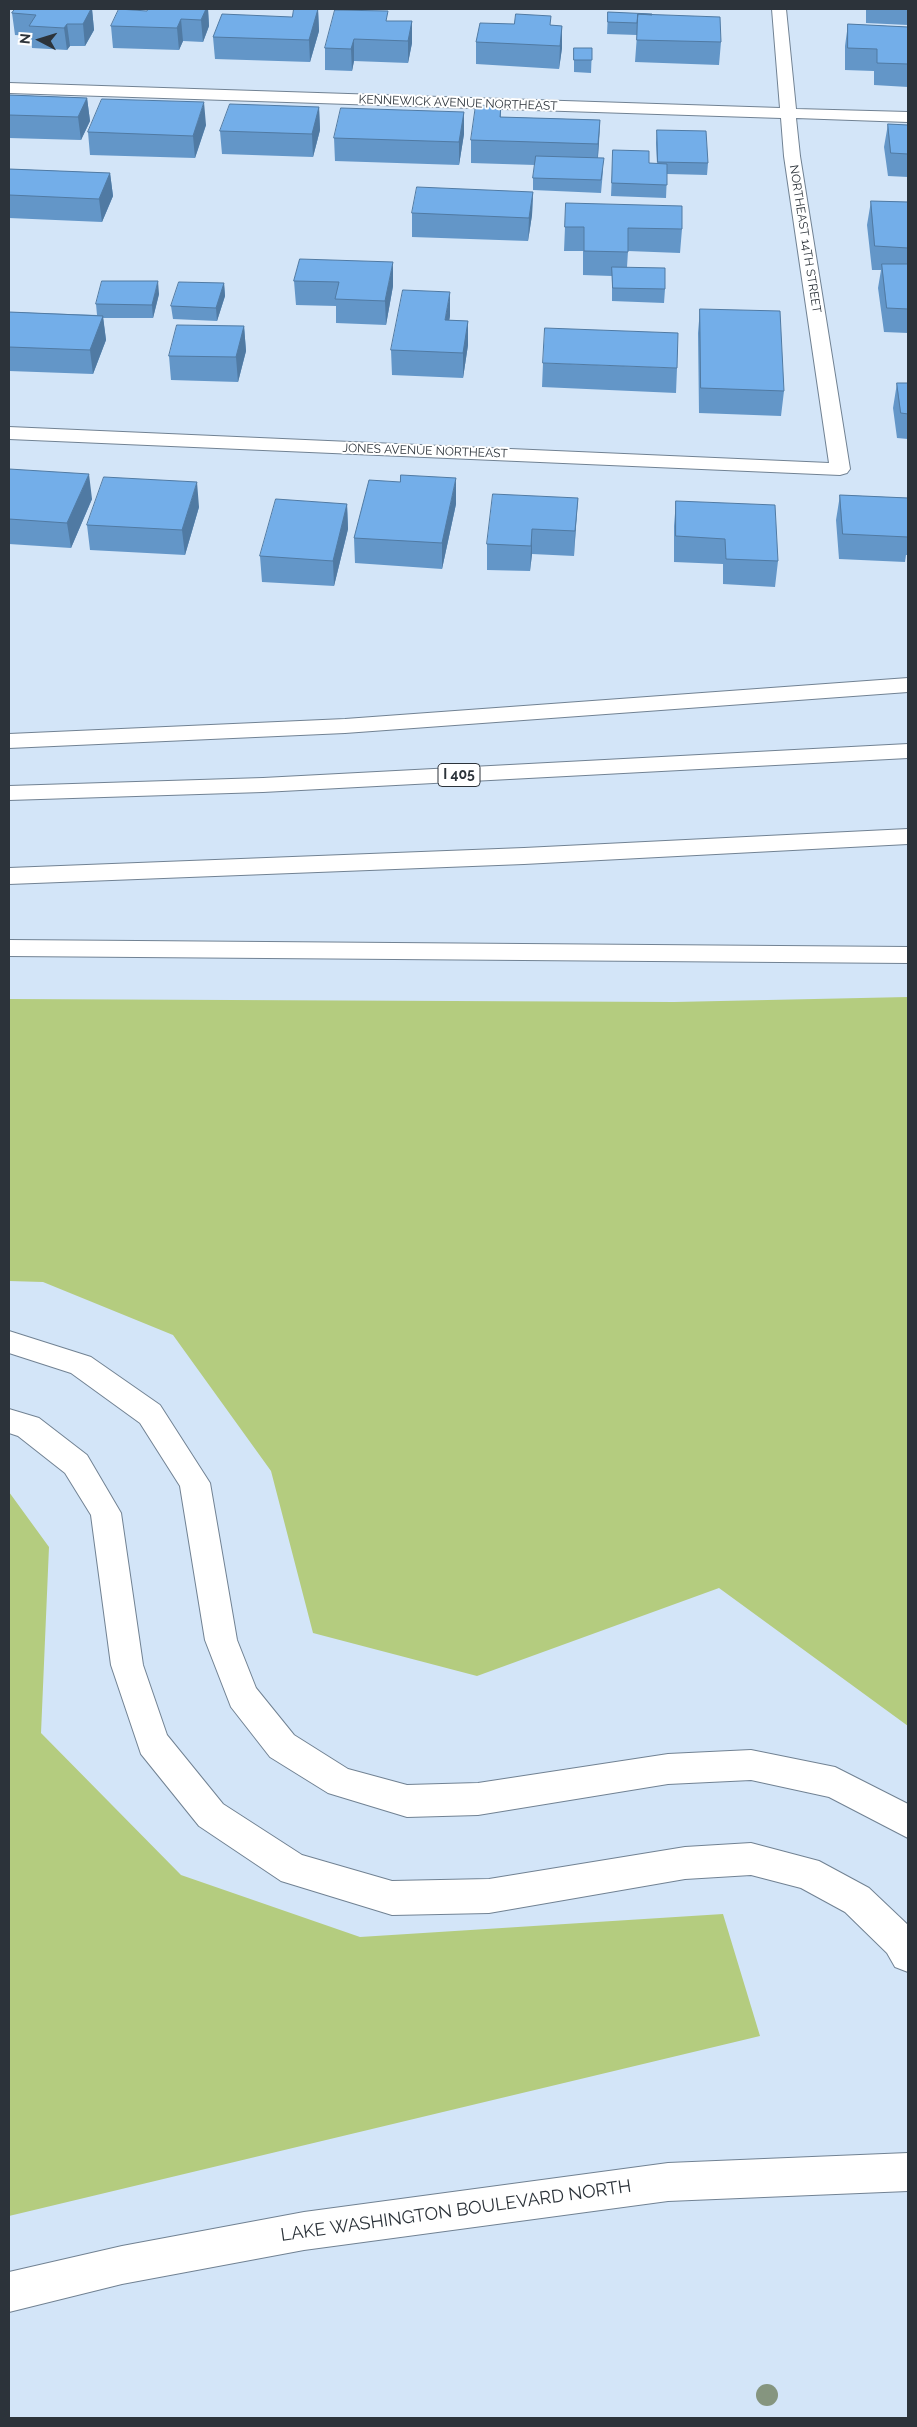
<!DOCTYPE html>
<html>
<head>
<meta charset="utf-8">
<style>
	body { margin:0 }
	#map { position:relative; width:917px; height:2427px; overflow:hidden; background:#d3e5f8; font-family:Raleway,sans-serif }
	canvas { display:block }
	.frame { position:absolute; inset:0; border:10px solid #2c333a; pointer-events:none }
	.north { position:absolute; left:15px; top:15px; width:50px; height:50px; -webkit-text-stroke:4px #fff; paint-order:stroke; rotate:275deg; font-size:14px; font-weight:700; line-height:20px; text-align:center; color:#2c333a }
	.north::after { content:''; display:block; margin:auto; width:18px; height:22px; background:#2c333a; clip-path:polygon(50% 0,100% 100%,50% 72%,0 100%) }
</style>
</head>
<body>
<div id="map">
<canvas width="917" height="2427"></canvas>
<div class="frame"></div>
<div class="north">N</div>
</div>
<script>
const ctx = document.querySelector('canvas').getContext('2d');
ctx.lineJoin = 'round';
function paint(path, color) { ctx.fillStyle = color; ctx.fill(path, 'evenodd'); }
function trace(path, color, width, dash) { ctx.strokeStyle = color; ctx.lineWidth = width; ctx.lineCap = dash ? 'butt' : 'round'; ctx.setLineDash(dash || []); ctx.stroke(path); }
function drawText(font, color, halo, rows, align = 'center') {
  ctx.font = font + ' Raleway,sans-serif'; ctx.lineWidth = 4; ctx.setLineDash([]); ctx.textBaseline = 'middle'; ctx.strokeStyle = halo; ctx.fillStyle = color; for (const [text, x, y, turn = 0] of rows) {
    ctx.save(); ctx.translate(x, y); ctx.rotate((+turn || 0) * Math.PI / 180); ctx.textAlign = isNaN(turn) ? turn : align; if (halo) ctx.strokeText(text, 0, 0); ctx.fillText(text, 0, 0); ctx.restore();
  }
}
paint(new Path2D(`
	M908,997V1726L719,1588L477,1676L313,1633L271,1471L173,1335L43,1282L9,1281V999L674,1002Z
	M9,1492L49,1547L41,1733L181,1875L360,1937L723,1914L760,2036L9,2216Z`), '#b4cc7f');
const lane = new Path2D(`
	M9,1331L91,1357L160,1405L210,1483L237,1640L256,1688L294,1735L348,1769L407,1785L478,1783L668,1754L751,1750L835,1767L908,1804V1838L829,1797L751,1780L668,1784L478,1815L407,1817L328,1793L270,1757L231,1707L205,1640L180,1486L140,1423L71,1373L9,1353Z
	M9,1409L39,1418L87,1455L121,1513L143,1665L167,1735L223,1804L302,1855L392,1881L489,1879L685,1847L751,1843L819,1861L869,1888L908,1925V1972L895,1967L887,1953L845,1912L801,1888L751,1875L685,1879L489,1913L392,1915L281,1881L199,1826L141,1754L111,1665L91,1515L65,1473L18,1436L9,1433Z`);
const street = new Path2D(`
	M772,9H786L796,109L908,112V122L796,118L800,156L850,469L847,473L840,475L9,439V427L829,463L784,156L781,118L9,93V83L780,108Z`);
const secondary = new Path2D(`
	M908,2153V2191L668,2201L304,2250L122,2284L9,2312V2272L122,2246L304,2212L668,2163Z`);
const highway = new Path2D(`
	M908,678V692L345,733L9,748V734L345,719Z
	M908,744V758L263,792L9,800V786L263,778Z
	M908,829V844L524,864L9,884V868L524,848Z
	M9,940L908,947V963L9,956Z`);
trace(lane, '#718293', 2);
trace(street, '#718293', 2);
trace(secondary, '#718293', 2);
trace(highway, '#718293', 2);
paint(lane, '#fff');
paint(street, '#fff');
paint(secondary, '#fff');
paint(highway, '#fff');
ctx.fillStyle = '#85957f';
for (const [x, y] of [
	[767,2395]
]) { ctx.beginPath(); ctx.arc(x, y, 11, 0, 2 * Math.PI); ctx.fill(); }
paint(new Path2D(`
	M15,9H92L94,30L85,46H70L67,50L32,48L31,36L15,35L12,13Z
	M208,9L209,26L203,42L183,41L179,50L113,48L111,26L147,11Z
	M318,9L319,31L310,62L215,59L213,37L292,17Z
	M866,9H908V25L866,23Z
	M608,12L652,15L721,42L719,65L635,62L637,35L607,34Z
	M388,21H412V43L408,63L354,61L352,71L325,70V48Z
	M848,24L908,27V87L874,85V71L845,70V46Z
	M551,25L562,26V48L559,69L476,64V42Z
	M574,48H592L591,73L574,72Z
	M9,95L87,98L90,121L81,140L9,138Z
	M501,106V117L600,120L598,158L603,171L601,193L533,190V178L535,165L471,163V140Z
	M319,107L320,130L313,157L222,154L220,131Z
	M464,112V134L459,165L335,161L334,138Z
	M888,124L908,125V177L888,176L884,147Z
	M206,125L195,158L90,155L88,132Z
	M657,130L708,163L707,175L667,174L666,198L611,196L613,150L649,163L657,164L656,143Z
	M9,169L110,173L113,196L102,222L9,218Z
	M533,192L532,215L528,241L412,237V213Z
	M871,201L908,202V333L884,332L878,288L881,270H872L867,225Z
	M566,203L682,229L680,253L628,251L627,267L665,289L664,303L612,301V276L583,275V251H564Z
	M300,259L393,286L386,325L336,323V306L296,305L294,281Z
	M224,283L225,296L217,321L173,319L171,306Z
	M159,294L153,318H103L106,340L93,374L9,371V312L97,315L96,304Z
	M700,309L784,391L781,416L699,413L698,333Z
	M450,316L449,320L468,321V345L463,378L392,375L391,350Z
	M244,326L246,351L238,382L171,380L169,356Z
	M543,363L677,368L676,393L542,387Z
	M897,383H908V439L897,438L893,408Z
	M9,469L92,499L71,548L9,544Z
	M840,495L908,498V555H906L905,562L839,559L836,520Z
	M578,498L574,556L532,554L530,571L487,570V544Z
	M676,501L778,561L775,587L723,584V564L674,562V526Z
	M347,504L348,529L334,586L262,582L260,556Z
	M456,504L442,569L355,563L354,538Z
	M199,507L185,555L90,550L87,525Z`), '#6396c8');
paint(new Path2D(`
	M91,9H92L94,30L85,46L83,24Z
	M206,9H208L209,26L203,42L201,20Z
	M318,9L319,31L310,62L309,40Z
	M181,19L183,41L179,50L177,28Z
	M412,21V43L408,63V41Z
	M67,24L70,46L67,50L64,28Z
	M562,26V48L559,69L560,46Z
	M354,39V61L352,71L351,49Z
	M87,98L90,121L81,140L78,117Z
	M204,102L206,125L195,158L193,136Z
	M319,107L320,130L313,157L312,134Z
	M464,112V134L459,165V142Z
	M600,120L599,143L597,167L598,144Z
	M110,173L113,196L102,222L99,199Z
	M533,192L532,215L528,241L529,218Z
	M393,262V286L386,325L385,301Z
	M158,281L159,294L153,318L152,305Z
	M224,283L225,296L217,321L216,308Z
	M450,292V316L445,345V320Z
	M103,316L106,340L93,374L90,350Z
	M468,321V345L463,378V353Z
	M244,326L246,351L238,382L236,357Z
	M89,474L92,499L71,548L67,523Z
	M456,478V504L442,569V543Z
	M197,482L199,507L185,555L182,530Z
	M578,498L576,523L574,556L575,531Z
	M347,504L348,529L334,586L333,561Z
	M532,529V554L530,571L531,546Z`), '#507aa3');
const building = new Path2D(`
	M15,9H91L83,24H67L64,28L29,26L36,15L12,13Z
	M119,9L147,11L148,9H206L201,20L181,19L177,28L111,26Z
	M294,9H318L309,40L213,37L222,14L292,17Z
	M335,10L388,11L386,21H412L408,41L354,39L351,49L325,48Z
	M608,12L652,14V15L638,14L637,23L608,22Z
	M516,14L551,16L550,25L562,26L560,46L476,42L480,23L514,24Z
	M638,14L720,17L721,42L637,40Z
	M848,24L908,27V64L877,63V49L848,48Z
	M574,48H592V60H574Z
	M9,95L87,98L78,117L9,115Z
	M102,99L204,102L193,136L88,132Z
	M230,104L319,107L312,134L220,131Z
	M476,105L501,106L500,117L600,120L598,144L471,140Z
	M341,108L464,112L459,142L334,138Z
	M888,124L908,125V154L891,153Z
	M657,130L706,131L708,163L658,162Z
	M613,150L649,151V163L667,164V185L612,183Z
	M536,156L604,158L601,180L533,178Z
	M9,169L110,173L99,199L9,195Z
	M417,187L533,192L529,218L412,213Z
	M871,201L908,202V248L875,246Z
	M566,203L682,206V229L628,228V252L584,251V227H565Z
	M300,259L393,262L385,301L335,299L339,282L294,281Z
	M882,264H908V309L887,308Z
	M612,267L665,268V289L613,288Z
	M102,281H158L152,305L96,304Z
	M179,282L224,283L216,308L171,306Z
	M403,290L450,292L445,320L468,321L463,353L391,350Z
	M700,309L780,311L784,391L701,388Z
	M9,312L103,316L90,350L9,347Z
	M177,325L244,326L236,357L169,356Z
	M545,328L678,333L677,368L543,363Z
	M897,383H908V414L901,413Z
	M9,469L89,474L67,523L9,519Z
	M401,475L456,478L442,543L354,538L369,480L400,482Z
	M104,477L197,482L182,530L87,525Z
	M493,494L578,498L575,531L532,529L531,546L487,544Z
	M840,495L908,498V537L843,534Z
	M276,499L347,504L333,561L260,556Z
	M676,501L775,505L778,561L726,559L725,539L676,536Z`);
paint(building, '#73aee9');
trace(building, '#507aa3', 1);
drawText('12px', '#2c333a', '#fff', [
	["KENNEWICK AVENUE NORTHEAST",458,103,2],
	["NORTHEAST 14TH STREET",805,239,81],
	["JONES AVENUE NORTHEAST",425,451,2]
]);
for (const [x, y, w] of [
	[459,775,42]
]) { const box = new Path2D(); box.roundRect(x - w / 2, y - 11.5, w, 23, 4); ctx.fillStyle = '#fff'; ctx.fill(box); trace(box, '#2c333a', 1); }
drawText('bold 14px', '#2c333a', null, [
	["I 405",459,775]
]);
drawText('18px', '#2c333a', '#fff', [
	["LAKE WASHINGTON BOULEVARD NORTH",456,2211,-8]
]);
</script>
</body>
</html>
